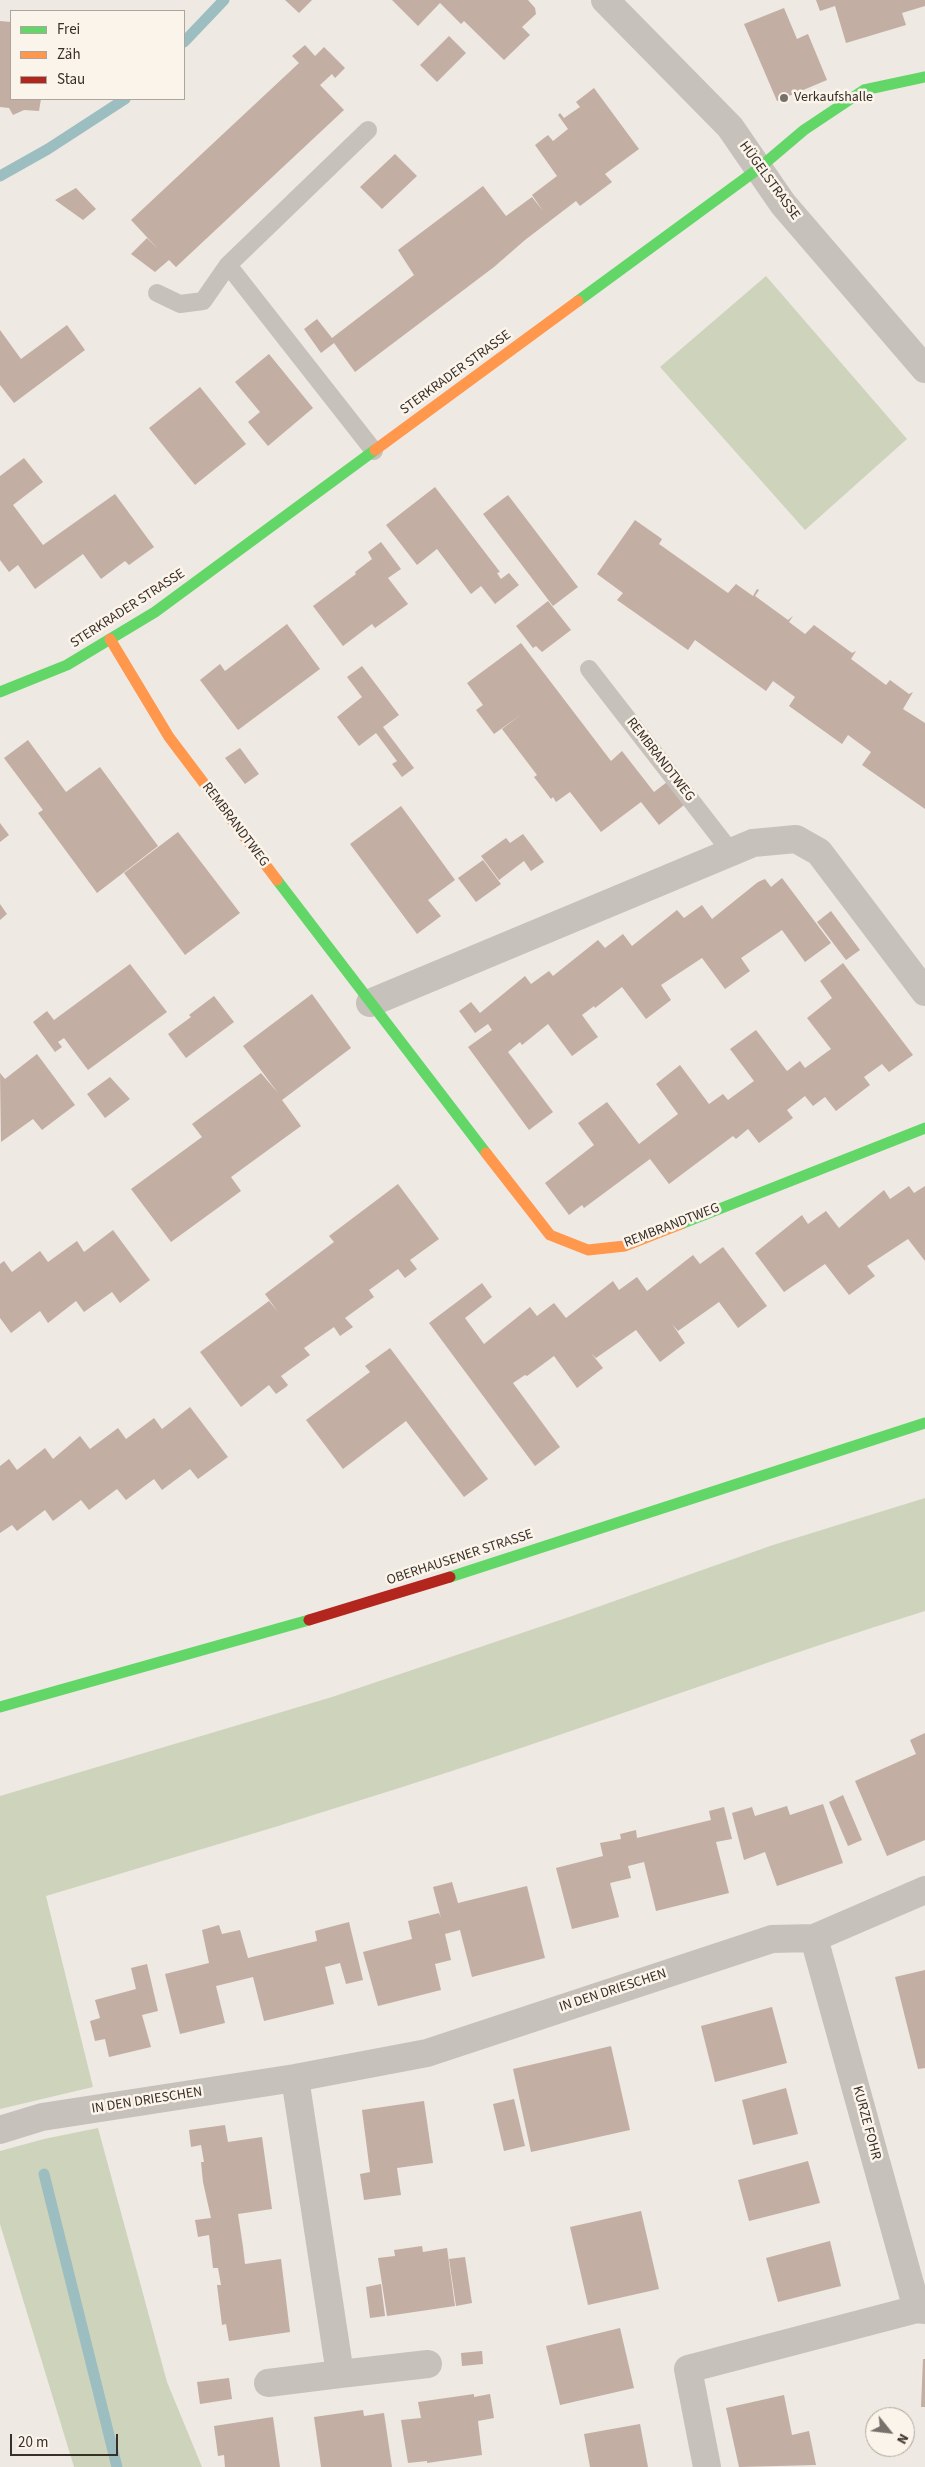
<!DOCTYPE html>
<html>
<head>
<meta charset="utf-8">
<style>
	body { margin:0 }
	#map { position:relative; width:925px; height:2467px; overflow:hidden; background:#eee9e2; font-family:"Source Sans 3",sans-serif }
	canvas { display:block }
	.legend { position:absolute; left:10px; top:10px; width:175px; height:90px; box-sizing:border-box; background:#fbf4ea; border:1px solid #ada59d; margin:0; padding:6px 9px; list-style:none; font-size:15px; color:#392f29 }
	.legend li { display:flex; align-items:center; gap:10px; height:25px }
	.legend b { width:25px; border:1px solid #ada59d }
	.north { position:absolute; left:865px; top:2407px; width:50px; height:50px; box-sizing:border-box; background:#fbf4ea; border:1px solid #ada59d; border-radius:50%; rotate:119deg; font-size:14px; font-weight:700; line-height:20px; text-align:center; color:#392f29 }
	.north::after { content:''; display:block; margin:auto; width:18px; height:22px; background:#78706a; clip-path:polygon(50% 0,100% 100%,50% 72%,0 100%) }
	.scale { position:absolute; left:10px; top:2434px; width:108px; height:22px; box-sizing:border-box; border:2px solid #392f29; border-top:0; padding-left:6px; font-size:15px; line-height:18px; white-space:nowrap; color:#392f29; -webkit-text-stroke:4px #fbf4ea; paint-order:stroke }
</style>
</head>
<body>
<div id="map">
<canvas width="925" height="2467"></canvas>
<ul class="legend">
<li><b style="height:6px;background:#63d668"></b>Frei</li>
<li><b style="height:6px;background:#ff974d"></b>Zäh</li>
<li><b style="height:6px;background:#b3261e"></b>Stau</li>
</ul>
<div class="north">N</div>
<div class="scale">20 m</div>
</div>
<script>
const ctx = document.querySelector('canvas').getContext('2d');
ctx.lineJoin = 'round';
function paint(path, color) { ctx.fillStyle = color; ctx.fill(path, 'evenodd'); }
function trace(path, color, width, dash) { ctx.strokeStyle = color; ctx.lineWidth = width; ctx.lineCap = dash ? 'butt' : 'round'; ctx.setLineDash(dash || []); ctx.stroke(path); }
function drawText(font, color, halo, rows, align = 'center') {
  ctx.font = font + ' "Source Sans 3",sans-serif'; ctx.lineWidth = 5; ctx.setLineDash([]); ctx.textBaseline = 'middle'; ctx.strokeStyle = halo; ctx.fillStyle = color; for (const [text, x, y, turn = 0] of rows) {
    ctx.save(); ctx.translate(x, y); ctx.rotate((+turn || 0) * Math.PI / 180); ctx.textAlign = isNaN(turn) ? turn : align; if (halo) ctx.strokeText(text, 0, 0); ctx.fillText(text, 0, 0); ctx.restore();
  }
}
paint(new Path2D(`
	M766,276L907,439L805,530L660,367Z
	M925,1498V1611C786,1654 650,1705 512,1751C358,1803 202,1849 46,1896L93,2087L0,2109V1796L332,1697L572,1616L773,1545Z
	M98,2128L167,2382L202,2467H74L0,2224V2151L44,2139Z`), '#ced4bc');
trace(new Path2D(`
	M184,42L224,0
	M0,176L48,149L125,99
	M44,2174L117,2467`), '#9dbec0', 11);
paint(new Path2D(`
	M285,0H312L299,13Z
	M392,0H528L535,8L536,14L522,27L530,35L504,60L464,21L461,24L440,3L418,26Z
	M816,0H925V6L902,13L906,25L846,43L835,6L820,11Z
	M784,8L797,39L808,34L827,80L777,101L744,24Z
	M0,21L11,22V99H41L39,111L24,110L13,115L9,108L0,107Z
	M449,36L466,53L437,82L420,65Z
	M305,45L315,56L324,47L345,68L335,78L332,74L320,85L344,110L176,267L169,260L155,272L131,254L147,238L158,249L131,220L299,63L292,56Z
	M594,88L639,149L605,174L612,182L580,206L576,201L525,240L494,267L355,372L334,343L321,353L304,329L317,319L332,338L414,275L398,250L483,186L506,216L532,197L543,211L532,195L557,176L535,145L548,135L553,141L568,129L558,115L560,113L564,118L580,107L576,102Z
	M395,154L417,176L382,209L360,187Z
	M76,188L96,209L83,220L55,200Z
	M67,325L85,350L14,403L0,385V330L21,359Z
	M269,354L313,408L268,446L248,422L260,412L235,382Z
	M200,387L246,444L195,485L149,428Z
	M24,458L43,482L13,505L43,545L115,494L154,547L129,565L125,561L101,579L83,554L35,589L18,565L9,572L0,560V476Z
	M435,487L500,572L497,573L501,579L509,573L519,585L495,604L481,586L471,594L437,549L417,565L386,525Z
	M508,495L578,587L553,606L483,514Z
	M635,520L662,539L659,544L728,593L736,584L753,596L757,589L759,590L755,596L788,620L793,616L789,622L805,634L814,625L852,653L856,651L851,659L886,685L890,680L909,694L913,692L903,709L925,723V809L862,765L871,752L848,735L842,744L789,706L795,697L773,681L766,691L695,640L688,650L617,600L623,593L597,574Z
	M381,542L401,569L388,578L408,604L375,628L372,624L343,646L313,606L356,574L355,572L372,559L368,552Z
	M548,601L571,630L542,652L536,646L533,648L516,626Z
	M287,624L320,669L238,730L200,680L220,664L225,671Z
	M521,643L611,761L622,751L654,792L667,782L684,805L659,825L641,802L601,832L570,792L556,802L553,797L551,799L534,777L537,775L502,729L522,714L494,734L476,710L483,705L467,683Z
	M362,666L399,715L383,727L414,768L402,777L392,764L397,761L376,733L359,746L337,717L362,697L347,677Z
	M28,740L66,792L100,767L158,846L97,893L38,813L43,810L4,758Z
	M240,748L259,774L245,784L225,758Z
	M401,806L455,880L428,900L441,916L417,934L350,844Z
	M0,823L9,835L0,842Z
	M178,832L240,913L185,955L124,873Z
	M523,834L544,862L531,871L524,861L499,880L481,856L506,838L510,843Z
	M483,860L501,884L476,902L458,878Z
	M782,878L831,943L805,962L782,930L741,958L750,971L725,989L702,958L661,985L671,1000L646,1019L622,987L595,1008L594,1006L582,1015L598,1037L572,1056L548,1024L522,1045L520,1042L508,1052L553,1112L529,1130L468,1047L492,1030L488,1024L475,1033L459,1011L471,1002L480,1013L525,976L531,984L549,971L553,976L598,940L605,948L623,934L632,946L677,910L684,918L702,905L712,919L758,882L765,879L771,887Z
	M0,904L7,914L0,920Z
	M831,911L860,950L846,960L817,922Z
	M843,963L913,1055L889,1072L882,1064L864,1077L870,1085L836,1111L825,1097L813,1106L805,1096L787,1110L793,1118L759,1143L748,1129L736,1139L733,1136L669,1184L650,1159L584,1208L582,1205L569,1215L545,1183L594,1145L578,1123L607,1102L639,1144L678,1114L656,1084L680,1065L709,1104L723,1094L728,1100L754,1081L730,1049L756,1030L787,1071L800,1061L805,1068L831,1049L807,1018L832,998L820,981Z
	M130,964L167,1012L88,1070L64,1038L58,1042L62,1047L55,1052L33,1022L47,1011L54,1020Z
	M312,994L351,1048L282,1100L301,1126L231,1177L241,1191L171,1242L131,1189L202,1137L192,1124L261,1073L278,1093L243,1046Z
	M214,996L234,1022L186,1058L168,1034L191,1017L189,1015Z
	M37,1054L75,1105L42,1130L33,1119L1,1142L0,1073L5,1079Z
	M110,1077L130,1099L105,1118L87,1094Z
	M398,1184L439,1239L410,1260L417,1269L405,1278L398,1269L369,1290L374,1297L345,1318L353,1327L340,1336L334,1327L304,1348L310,1355L281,1376L288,1385L286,1387L276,1394L269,1385L241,1407L200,1352L269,1301L278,1312L265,1294L334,1242L329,1236Z
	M909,1186L914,1193L925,1186V1261L908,1239L867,1266L875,1276L849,1295L825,1264L784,1292L755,1253L802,1215L808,1224L826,1211L839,1228L884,1190L890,1199Z
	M113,1230L150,1280L120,1303L112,1292L84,1312L76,1301L48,1323L40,1311L11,1333L0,1318V1264L4,1261L12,1272L40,1251L48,1262L77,1241L84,1252Z
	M723,1247L767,1306L738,1328L719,1302L678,1331L672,1324L685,1343L660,1362L636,1330L596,1358L591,1353L603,1368L577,1388L554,1356L527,1376L525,1375L513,1383L560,1447L535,1466L429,1323L482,1283L492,1297L465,1318L484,1344L530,1307L537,1316L554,1303L566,1318L613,1281L619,1290L637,1277L647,1291L693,1255L700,1264Z
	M390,1348L488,1479L464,1497L406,1421L343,1469L306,1420L370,1372L365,1366Z
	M190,1407L228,1457L198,1479L190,1469L162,1490L154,1479L126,1500L117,1489L89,1510L81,1500L53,1521L45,1510L17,1531L12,1525L0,1533V1466L9,1459L17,1470L45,1448L53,1459L80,1436L90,1449L118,1428L126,1439L154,1418L162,1429Z
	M925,1733V1840L887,1856L855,1781L916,1754L910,1740Z
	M843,1795L862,1840L848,1846L829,1802Z
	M823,1804L843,1863L777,1886L765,1852L744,1860L732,1813L752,1807L755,1816L787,1806L790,1815Z
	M724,1807L732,1839L716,1842L729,1893L656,1911L644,1862L628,1866L631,1878L610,1883L619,1917L572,1929L556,1868L603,1856L600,1843L621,1839L620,1834L636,1830L637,1838L711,1820L709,1811Z
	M452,1882L458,1903L527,1886L545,1958L472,1977L460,1930L445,1934L451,1960L435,1964L441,1990L378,2006L363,1952L412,1939L408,1921L439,1913L441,1918L433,1887Z
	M349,1922L363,1980L346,1984L340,1963L325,1967L334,2004L264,2021L253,1977L216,1986L225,2023L180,2034L165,1974L209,1963L202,1930L219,1925L222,1934L240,1930L248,1958L317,1941L315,1931Z
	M147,1964L158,2011L142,2015L151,2047L109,2057L105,2039L95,2041L90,2021L100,2018L95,2000L136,1989L131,1968Z
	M925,1970V2068L918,2069L895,1977Z
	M772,2007L787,2063L715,2082L701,2026Z
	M611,2046L630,2130L531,2152L513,2069Z
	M786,2088L798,2134L753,2145L742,2100Z
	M514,2099L525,2146L504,2151L493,2104Z
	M424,2101L433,2163L397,2168L401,2195L364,2200L360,2174L370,2172L362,2110Z
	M225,2125L228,2142L262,2137L272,2209L238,2214L243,2247L245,2264L281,2259L290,2332L229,2341L226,2324L222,2325L217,2285H221L218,2268H213L209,2235L198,2237L195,2220L211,2218L203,2182L201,2162H204L201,2145L191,2147L189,2130Z
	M808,2161L820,2203L749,2221L738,2180Z
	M641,2211L659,2289L588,2305L570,2227Z
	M830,2241L841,2286L778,2302L766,2258Z
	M422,2246L423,2252L447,2248L455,2306L387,2316L378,2258L395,2256L394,2250Z
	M465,2257L472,2303L456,2306L449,2259Z
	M381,2284L385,2316L370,2318L366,2287Z
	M620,2328L634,2388L560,2405L546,2346Z
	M482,2351L483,2364L462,2366L461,2353Z
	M923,2359H925V2407H921Z
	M229,2378L232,2399L200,2404L197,2382Z
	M474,2394V2397L490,2394L494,2418L478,2421L482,2455L427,2463V2461L408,2463L401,2420L421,2418L418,2402Z
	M784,2395L792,2435L809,2431L816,2465L739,2467L726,2408Z
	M363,2410L364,2416L384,2413L392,2467H321L314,2417Z
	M273,2417L280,2467H225L224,2455L218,2456L214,2426Z
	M640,2424L648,2467H590L584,2434Z`), '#c3aea3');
trace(new Path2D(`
	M368,130L228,265L374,451
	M157,293L180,304L203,301L228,265
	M589,669L731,852`), '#c7c1bb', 18);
trace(new Path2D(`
	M605,0L730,127L783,204L925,369
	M370,1003L753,843L796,839L819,852L925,992
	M814,1938L917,2309
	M295,2078L340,2374L428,2364
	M0,2130L42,2117L295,2078L427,2053L772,1939L814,1938L925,1890
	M268,2383L340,2374
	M707,2467L688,2369L917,2309L925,2310`), '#c7c1bb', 28);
trace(new Path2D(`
	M578,301L758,169L804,130L864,90L925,77
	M0,692L67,665L155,612L375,450
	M277,880L486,1153
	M681,1224L925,1128
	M450,1577L925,1423
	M0,1707L309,1620`), '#63d668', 11);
trace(new Path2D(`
	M375,450L578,301
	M110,639L169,737L277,880
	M486,1153L550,1235L588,1250L625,1246L681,1224`), '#ff974d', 11);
trace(new Path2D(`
	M309,1620L450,1577`), '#b3261e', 11);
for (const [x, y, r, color] of [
	[784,98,5,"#78706a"]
]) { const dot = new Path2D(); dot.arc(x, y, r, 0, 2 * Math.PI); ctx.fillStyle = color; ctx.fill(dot); trace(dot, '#fbf4ea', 2); }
drawText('14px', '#392f29', '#fbf4ea', [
	["Verkaufshalle",794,98]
], 'left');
drawText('14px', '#392f29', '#fbf4ea', [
	["HÜGELSTRASSE",769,181,54],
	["STERKRADER STRASSE",456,373,-36],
	["STERKRADER STRASSE",128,609,-33],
	["REMBRANDTWEG",660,760,52],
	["REMBRANDTWEG",235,825,53],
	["REMBRANDTWEG",672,1226,-21],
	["OBERHAUSENER STRASSE",460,1558,-18],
	["IN DEN DRIESCHEN",613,1991,-18],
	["IN DEN DRIESCHEN",147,2101,-9],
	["KURZE FOHR",866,2123,75]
]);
</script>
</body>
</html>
